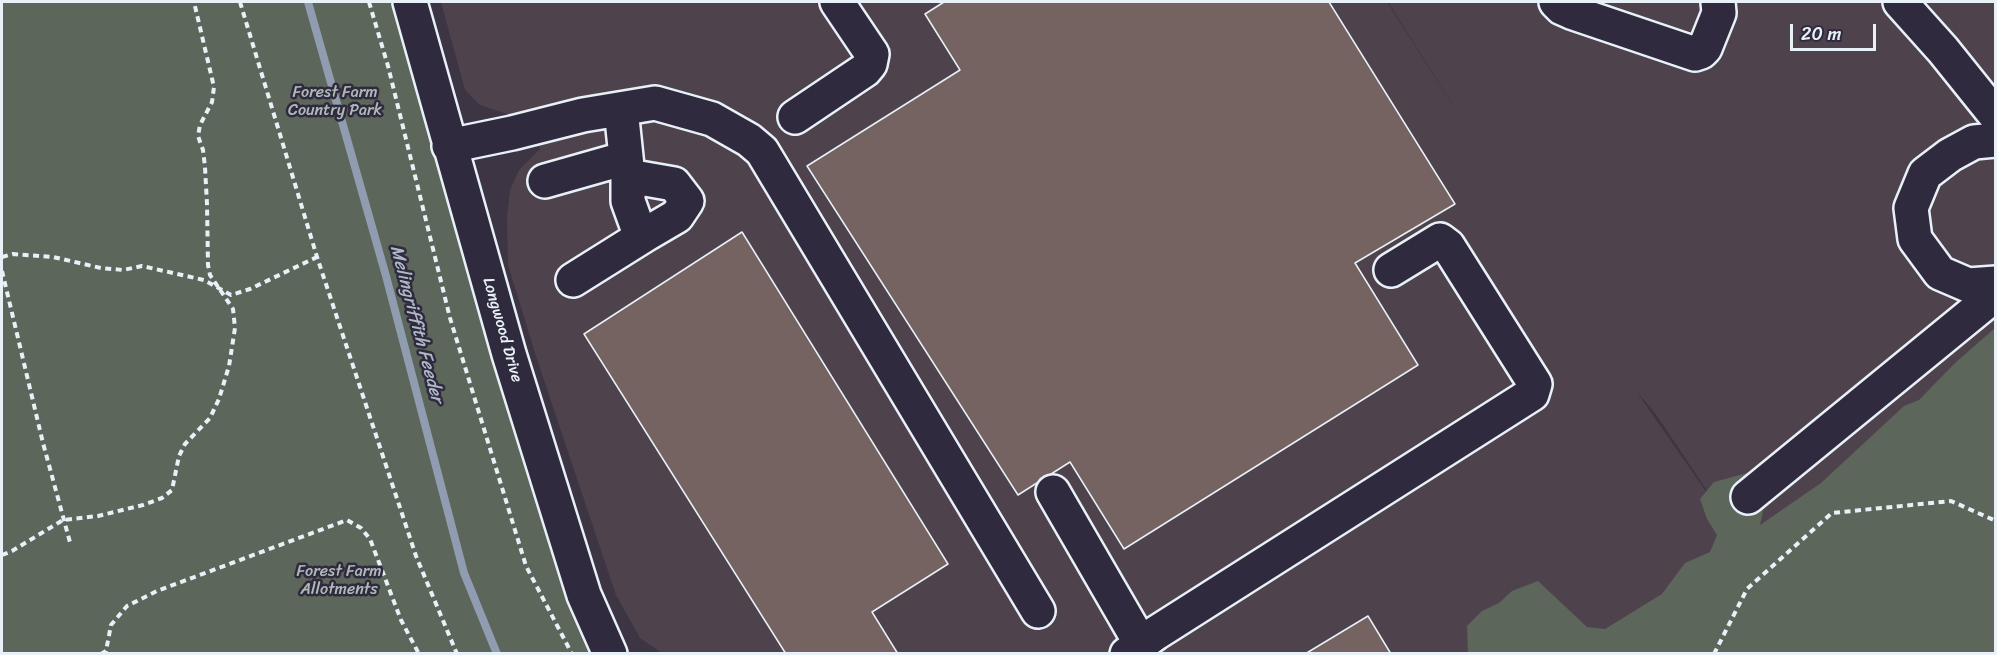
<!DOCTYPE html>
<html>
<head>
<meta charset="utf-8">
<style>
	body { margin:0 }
	#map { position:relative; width:1997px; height:655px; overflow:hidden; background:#3d3544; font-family:Sriracha,sans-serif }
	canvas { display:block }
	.frame { position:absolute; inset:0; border:3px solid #e8f1f8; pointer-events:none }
	.scale { position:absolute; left:1790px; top:24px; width:86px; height:27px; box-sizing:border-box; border:3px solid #e8f1f8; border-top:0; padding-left:8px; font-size:18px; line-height:21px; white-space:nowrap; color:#e8f1f8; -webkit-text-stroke:4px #2f2a3d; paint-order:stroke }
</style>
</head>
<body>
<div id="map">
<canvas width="1997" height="655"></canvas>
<div class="frame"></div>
<div class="scale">20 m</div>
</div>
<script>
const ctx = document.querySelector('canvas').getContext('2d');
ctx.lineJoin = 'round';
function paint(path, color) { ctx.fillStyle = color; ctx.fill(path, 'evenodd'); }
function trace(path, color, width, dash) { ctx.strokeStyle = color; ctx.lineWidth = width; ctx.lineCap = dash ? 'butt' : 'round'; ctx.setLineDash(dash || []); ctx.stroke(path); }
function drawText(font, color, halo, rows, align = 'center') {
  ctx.font = font + ' Sriracha,sans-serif'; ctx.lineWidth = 5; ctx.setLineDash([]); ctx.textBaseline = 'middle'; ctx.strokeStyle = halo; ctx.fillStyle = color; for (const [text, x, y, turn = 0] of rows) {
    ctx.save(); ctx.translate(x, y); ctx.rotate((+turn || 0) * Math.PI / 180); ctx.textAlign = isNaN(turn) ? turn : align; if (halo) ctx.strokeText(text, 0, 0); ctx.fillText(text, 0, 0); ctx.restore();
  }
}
paint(new Path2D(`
	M441,2H1387L1477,143L1388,2H1995V348L1615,653H662L640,638L616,595L536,356L508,265L507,217L510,190L519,170L540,149L531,114L510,115L480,105L465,90ZM1636,391L1655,413L1720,510H1719Z`), '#4e434d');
paint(new Path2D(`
	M2,2H397L492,345L571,606L594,653H2Z
	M1995,328V653H1468L1467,626L1482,611L1499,603L1512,591L1538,581L1587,627L1605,629L1662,594L1685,563L1710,552L1717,535L1707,519L1700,499L1714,482L1747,473L1767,493L1760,525L1821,483L1904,406L1919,400L1955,363Z`), '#5d665a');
trace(new Path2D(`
	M308,2L386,276L464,573L497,654`), '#909caf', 8);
const building = new Path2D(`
	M944,2H1329L1455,204L1355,263L1418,365L1124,549L1070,462L1018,495L807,166L960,70L925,14Z
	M742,232L948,564L872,612L898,654H786L584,334Z
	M1368,616L1391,654H1305Z`);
paint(building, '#756362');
trace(building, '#e8f1f8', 1.5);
const minor = new Path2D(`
	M410,2L509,354L584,595L610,654
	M1556,2L1562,8L1571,12L1695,54L1701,52L1705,48L1719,13L1718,2
	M1900,2L1943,50L1996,116
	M621,109L628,176V201L637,226L648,233L677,216L687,201L674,184L628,176
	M795,117L865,70L870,64L872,54L837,2
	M1996,140L1974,142L1950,155L1925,174L1911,208L1915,239L1940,273L1968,285L1996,283
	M449,146L512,133L583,115L655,103L712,119L749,140L762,151L1038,611
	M545,181L626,158
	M573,280L648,233
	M1053,492L1141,644
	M1748,497L1996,294
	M1127,654L1156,633L1532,394L1535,384L1448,246L1440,240L1391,270`);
trace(minor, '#e8f1f8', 38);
trace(new Path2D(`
	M240,2L317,257L416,556L457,654
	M369,2L388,66L450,318L526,566L572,654
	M2,257L13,254L53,257L101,268L123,270L142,266L204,280L231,295L250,289L317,257
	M2,271L43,443L71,546
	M2,555L12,551L63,520L98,516L143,505L162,498L172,490L179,456L185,444L210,418L219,399L229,366L235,328L233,309L210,275L208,265L207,204L205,167L203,150L198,136L200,125L212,102L214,87L194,2
	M101,654L106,651L111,625L127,606L157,591L347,520L361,528L370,539L401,620L419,654
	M1714,654L1747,589L1832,513L1951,501L1996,521`), '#e8f1f8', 4, [6, 4.5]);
trace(minor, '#2f2a3d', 33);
drawText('16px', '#b0b9b9', '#2f2a3d', [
	["Forest Farm",335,93],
	["Country Park",335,111],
	["Forest Farm",339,572],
	["Allotments",339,590]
]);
drawText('16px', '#e8f1f8', '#2f2a3d', [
	["Longwood Drive",502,330,74]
]);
drawText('italic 18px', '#aeb9c8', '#2f2a3d', [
	["Melingriffith Feeder",416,324,75]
]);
</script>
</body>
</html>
